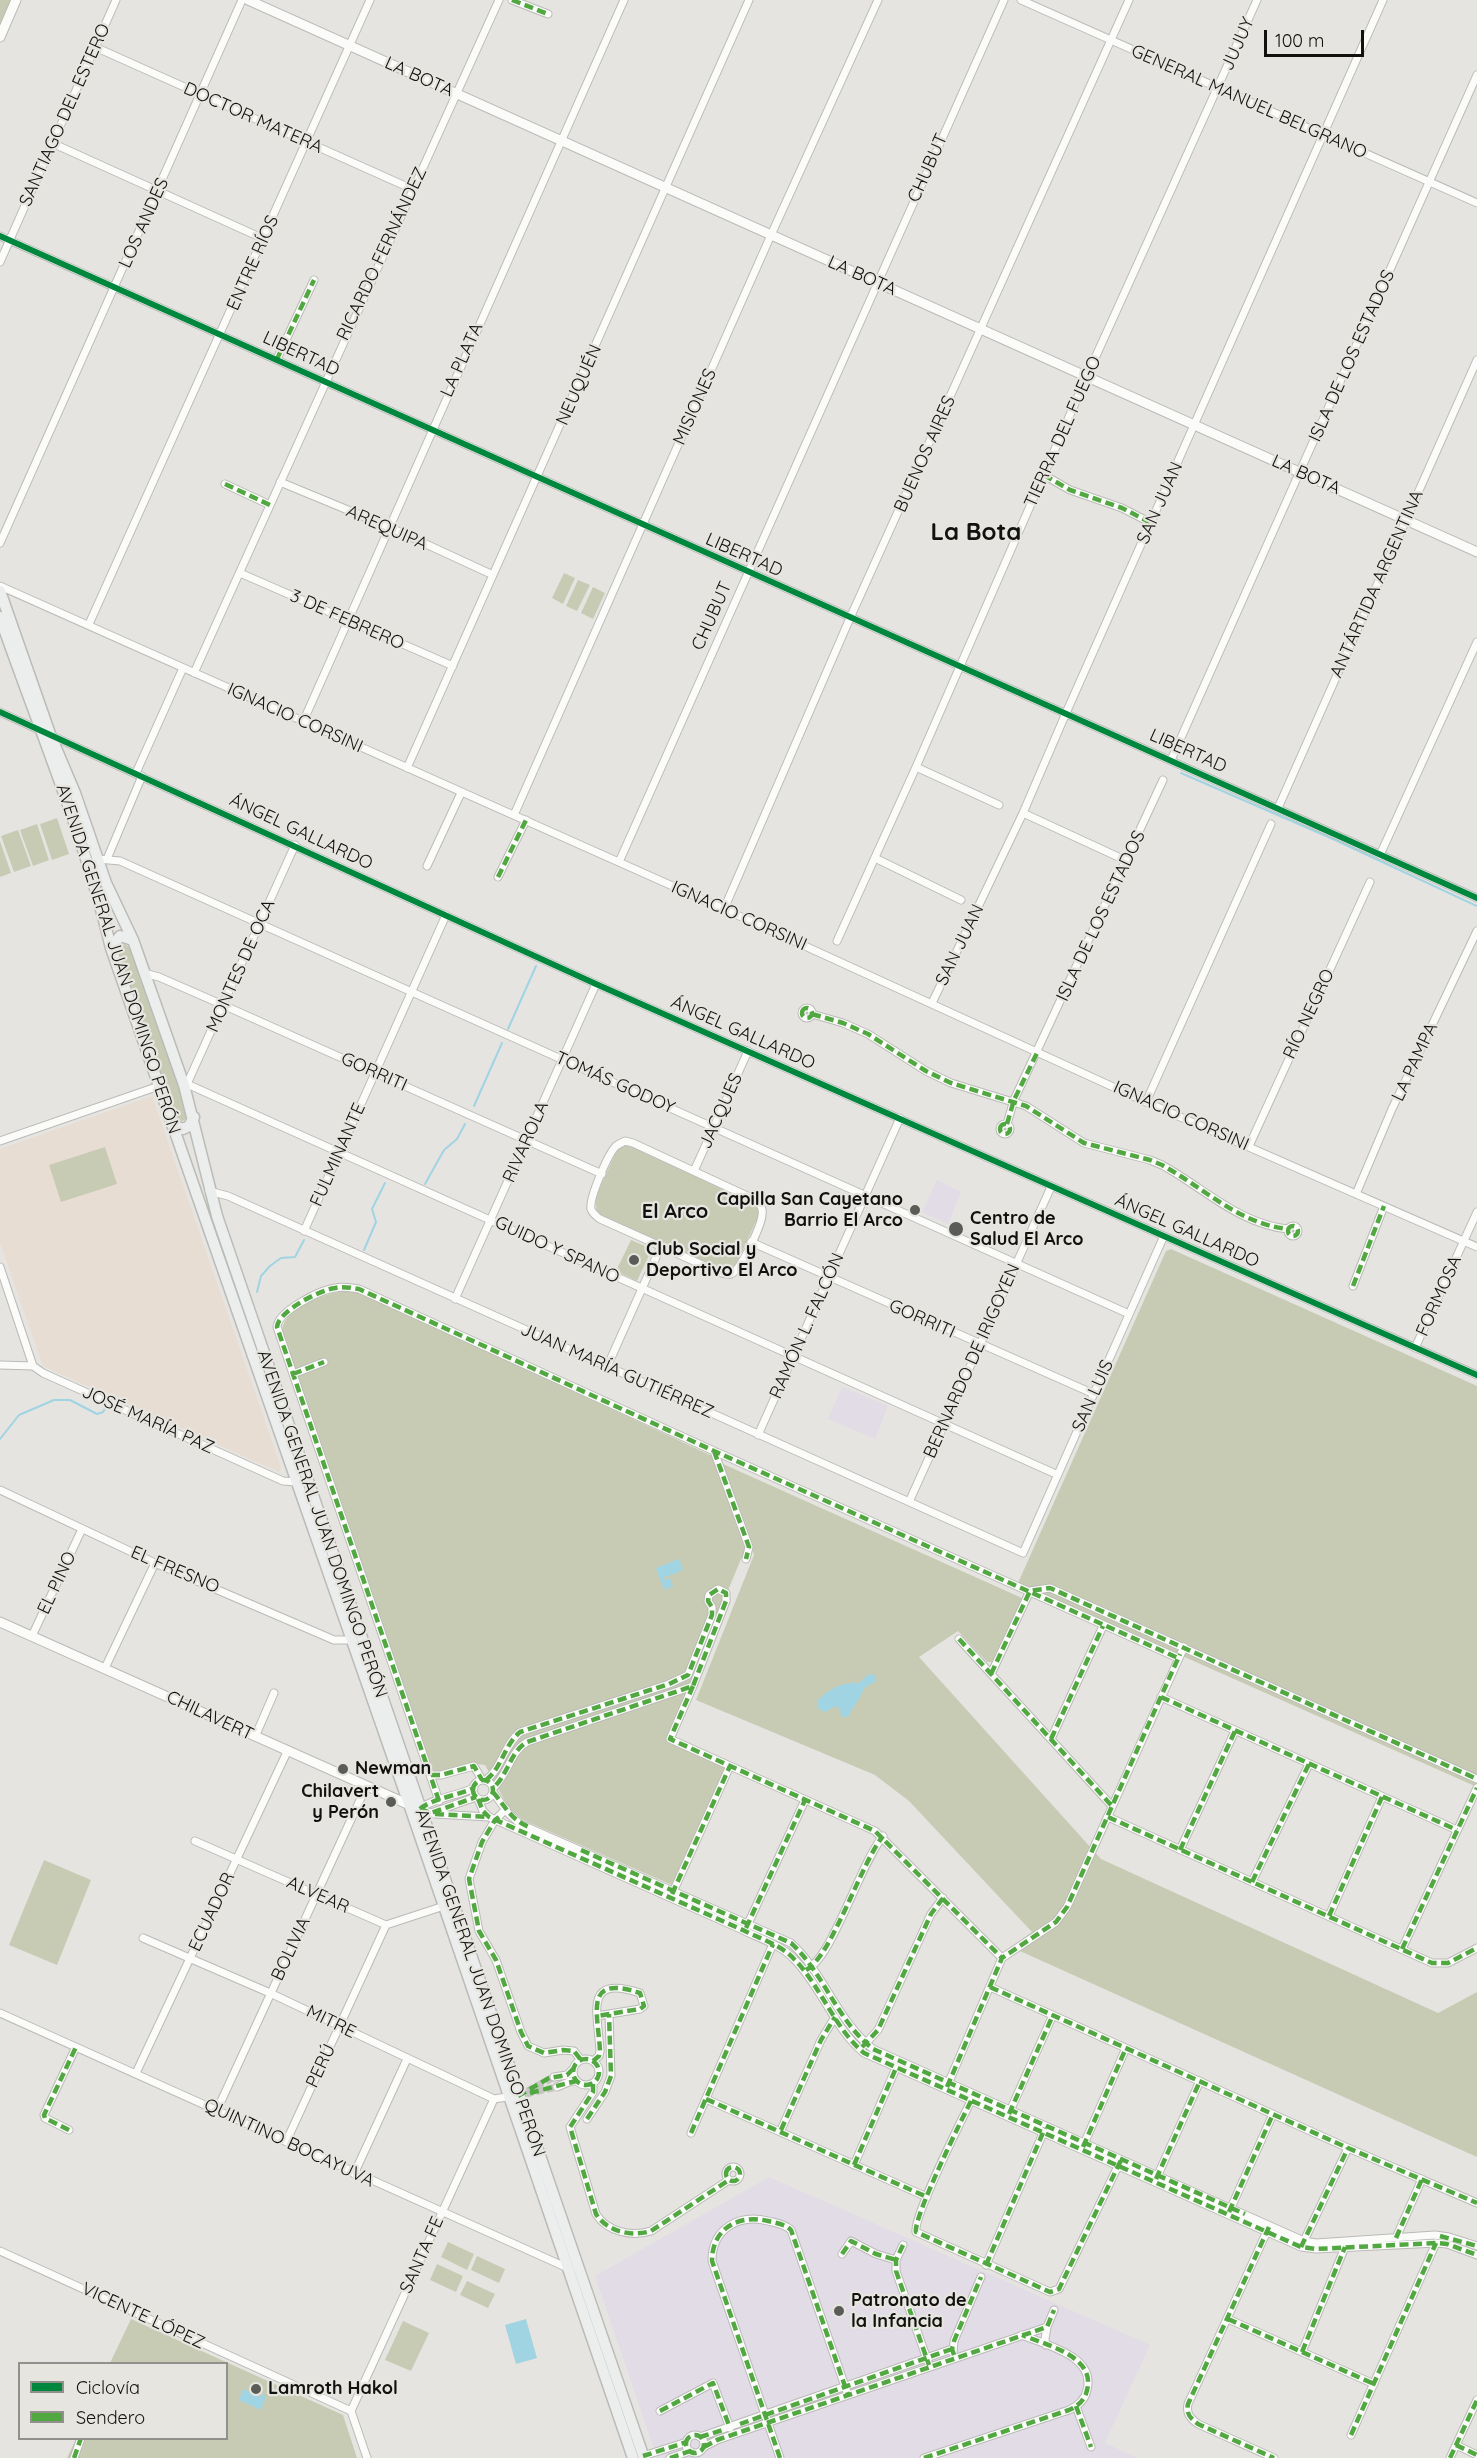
<!DOCTYPE html>
<html>
<head>
<meta charset="utf-8">
<style>
	body { margin:0 }
	#map { position:relative; width:1477px; height:2458px; overflow:hidden; background:#e5e4e0; font-family:Quicksand,sans-serif }
	canvas { display:block }
	.legend { position:absolute; left:18px; top:2362px; width:210px; height:78px; box-sizing:border-box; background:#e6e5df; border:2px solid #91908c; margin:0; padding:8px 10px; list-style:none; font-size:18px; color:#11110f }
	.legend li { display:flex; align-items:center; gap:12px; height:30px }
	.legend b { width:30px; border:2px solid #91908c }
	.scale { position:absolute; left:1264px; top:30px; width:100px; height:27px; box-sizing:border-box; border:3px solid #11110f; border-top:0; padding-left:8px; font-size:18px; line-height:21px; white-space:nowrap; color:#11110f; -webkit-text-stroke:4px #e6e5df; paint-order:stroke }
</style>
</head>
<body>
<div id="map">
<canvas width="1477" height="2458"></canvas>
<ul class="legend">
<li><b style="height:8px;background:#00873e"></b>Ciclovía</li>
<li><b style="height:8px;background:#51a841"></b>Sendero</li>
</ul>
<div class="scale">100 m</div>
</div>
<script>
const ctx = document.querySelector('canvas').getContext('2d');
ctx.lineJoin = 'round';
function paint(path, color) { ctx.fillStyle = color; ctx.fill(path, 'evenodd'); }
function trace(path, color, width, dash) { ctx.strokeStyle = color; ctx.lineWidth = width; ctx.lineCap = dash ? 'butt' : 'round'; ctx.setLineDash(dash || []); ctx.stroke(path); }
function drawText(font, color, halo, rows, align = 'center') {
  ctx.font = font + ' Quicksand,sans-serif'; ctx.lineWidth = 4.5; ctx.setLineDash([]); ctx.textBaseline = 'middle'; ctx.strokeStyle = halo; ctx.fillStyle = color; for (const [text, x, y, turn = 0] of rows) {
    ctx.save(); ctx.translate(x, y); ctx.rotate((+turn || 0) * Math.PI / 180); ctx.textAlign = isNaN(turn) ? turn : align; if (halo) ctx.strokeText(text, 0, 0); ctx.fillText(text, 0, 0); ctx.restore();
  }
}
paint(new Path2D(`
	M152,1096L281,1467L279,1472L43,1366L0,1243V1149Z`), '#e8ddd2');
paint(new Path2D(`
	M937,1180L961,1192L948,1224L922,1212Z
	M842,1387L888,1406L875,1439L828,1419Z
	M769,2177L1150,2345L1105,2443L1137,2458H657L595,2276Z`), '#e2dce7');
paint(new Path2D(`
	M0,0H11L0,26Z
	M564,573L575,578L563,604L552,598Z
	M578,580L590,585L577,611L566,606Z
	M593,587L605,593L593,619L581,613Z
	M57,818L69,854L52,860L40,824Z
	M37,824L49,860L33,866L20,830Z
	M18,830L31,866L14,872L1,836Z
	M0,841L11,873L0,877Z
	M124,944L131,948L189,1116L179,1124L176,1122L117,947Z
	M626,1144L757,1205L759,1215L735,1267L727,1270L719,1269L604,1217L597,1211L595,1198L617,1150Z
	M105,1147L117,1184L61,1202L49,1165Z
	M631,1240L652,1249L637,1281L616,1271Z
	M1171,1249L1477,1386V1787L1018,1583L1166,1251Z
	M351,1290L362,1292L712,1456L745,1549L667,1740L726,1766L672,1885L523,1820L509,1808L485,1765L471,1763L439,1773L431,1769L282,1330C285,1305 330,1292 351,1290Z
	M723,1464L1022,1598L994,1662H987L958,1631L919,1657L1101,1859L1438,2013L1477,1992V2157L1011,1947L1032,1932L909,1801L875,1775L696,1700L754,1555Z
	M44,1860L91,1880L57,1965L9,1945Z
	M448,2242L474,2254L467,2270L441,2257Z
	M477,2256L505,2269L499,2283L471,2270Z
	M437,2264L463,2276L456,2292L430,2280Z
	M467,2281L495,2294L488,2308L460,2295Z
	M131,2319L343,2415L357,2458H67L76,2439L226,2438V2364L110,2363Z
	M403,2321L429,2333L411,2371L385,2360Z`), '#c8cbb4');
paint(new Path2D(`
	M679,1559L683,1570L663,1578L664,1580L670,1578L673,1586L664,1590L656,1568Z
	M869,1674L876,1675V1681L864,1688C861,1699 852,1707 848,1717H841L840,1709L836,1706L825,1712L817,1708V1702C825,1690 845,1681 859,1683Z
	M526,2319L537,2358L516,2364L505,2325Z
	M243,2389L261,2397L262,2394L266,2396L261,2410L239,2400Z`), '#a1d4e3');
trace(new Path2D(`
	M1181,773L1333,839L1477,906
	M508,1029L536,966
	M474,1106L502,1043
	M425,1184L444,1150L457,1139L465,1124
	M364,1250L376,1222L372,1209L385,1183
	M257,1292L261,1276L270,1266L281,1258L295,1257L304,1240
	M0,1439L19,1415L54,1400H70L97,1414L103,1412L106,1407`), '#a1d4e3', 2);
trace(new Path2D(`
	M526,2094L557,2087
	M518,2096L554,2077`), '#c5c4c1', 7, [7, 3.5]);
const minor = new Path2D(`
	M512,0L548,14
	M1021,0L1477,203
	M95,47L412,189
	M52,143L264,239
	M0,236L1477,898
	M0,262L116,0
	M277,359L314,280
	M1044,475L1070,490L1122,508L1151,523
	M280,482L389,527L493,575
	M225,484L270,505
	M0,543L242,0
	M240,573L453,666
	M0,586L724,909L1146,1102L1477,1247
	M89,624L370,0
	M194,673L499,0
	M0,712L596,984L1477,1375
	M303,722L624,0
	M1171,760L1477,75
	M916,767L999,805
	M407,768L749,0
	M136,773L183,668
	M1278,808L1477,360
	M1023,813L1127,861
	M514,815L771,235L878,0
	M1380,855L1477,642
	M875,858L961,900
	M98,859L120,861L1129,1314
	M107,859L142,776
	M619,862L1004,0
	M427,866L461,793
	M498,877L526,820
	M724,909L850,618L1129,0
	M837,941L916,767L1086,378L1257,0
	M144,973L159,977L223,1005L602,1174
	M932,1003L1023,813L1066,713L1383,0
	M802 1013a5 5 0 1 1 10 0a5 5 0 1 1-10 0Z
	M812,1014L843,1023L868,1034L926,1071L951,1083L1026,1106L1084,1143L1150,1160L1162,1165C1204,1188 1239,1224 1288,1229
	M187,1084L1058,1475
	M185,1085L187,1084L295,845
	M1146,1102L1271,824
	M1000 1129a5 5 0 1 1 10 0a5 5 0 1 1-10 0Z
	M1007,1124L1014,1100L1163,780
	M0,1141L159,1086
	M625,1141L633,1143L758,1201C761,1206 763,1209 762,1215C761,1226 741,1270 731,1274C726,1275 721,1273 716,1271L600,1219C596,1216 593,1214 591,1209C589,1198 608,1154 616,1146C619,1144 621,1143 625,1141Z
	M1249,1146L1370,882
	M694,1171L748,1051
	M209,1191L228,1196L1023,1553L1163,1238
	M1356,1194L1392,1109L1477,931
	M1288 1231a5 5 0 1 1 10 0a5 5 0 1 1-10 0Z
	M304,1231L446,915
	M751,1242L1094,1394
	M0,1267L33,1366
	M1353,1286L1384,1206
	M455,1299L596,984
	M1415,1348L1477,1212
	M0,1365L33,1366L43,1373L283,1481L296,1482
	M607,1367L661,1246
	M293,1374L324,1362
	M758,1435L900,1118
	M714,1451L749,1547L746,1559
	M0,1490L155,1563L334,1640H352
	M909,1502L1051,1187
	M32,1636L82,1529
	M959,1639L1112,1806
	M105,1668L155,1563
	M991,1674L1030,1591L1050,1588L1477,1779
	M693,1686L670,1739L875,1831L1002,1958
	M1161,1697L1457,1830
	M255,1737L274,1693
	M1051,1739L1103,1626
	M431,1775H441L474,1766L482,1780
	M473 1790a10 10 0 1 1 20 0a10 10 0 1 1-20 0Z
	M486,1780C502,1768 504,1745 520,1732L669,1684L688,1675L712,1615V1607L708,1601L709,1595L718,1589L726,1593V1601L693,1686L527,1742C510,1752 508,1775 493,1788
	M493,1792L508,1813L520,1824L791,1943C824,1973 837,2021 873,2049L1304,2241L1316,2243L1435,2235L1449,2237L1477,2246
	M478,1799L483,1811L489,1817L745,1931C761,1939 781,1945 794,1959C821,1986 834,2028 864,2053L1301,2247L1316,2249L1436,2243L1447,2244L1477,2255
	M439,1801L277,1327C278,1311 320,1290 335,1288C343,1286 351,1288 359,1289L714,1451L1178,1658
	M420,1809L431,1813L476,1797
	M420,1809C431,1799 459,1795 474,1788
	M506,1809L495,1820L482,1842L469,1879L479,1931L496,1960L521,2032L528,2046L544,2053L563,2050L574,2051L581,2060
	M435,1814L489,1817
	M1108,1817L1432,1963H1448L1477,1948
	M195,1841L386,1925L444,1906
	M1180,1850L1235,1731
	M1252,1882L1309,1764
	M673,1892L730,1766
	M1329,1916L1382,1797
	M747,1926L805,1800
	M143,1938L270,1993L494,2099L513,2096
	M1402,1949L1477,1788
	M809,1968C833,1954 860,1865 883,1836
	M990,1987L1348,2148L1477,2203
	M0,2013L570,2269
	M864,2045L878,2030L931,1914L943,1898
	M573 2072a13 13 0 1 1 26 0a13 13 0 1 1-26 0Z
	M593,2061L599,2056L600,2051C598,2012 583,1974 640,1993L644,2006L640,2009L597,2016
	M136,2073L287,1752
	M554,2077L567,2075L573,2069
	M593,2084V2092L570,2127L596,2214C607,2232 632,2237 651,2231L729,2180
	M948,2084L1002,1958L1056,1922L1067,1907L1184,1647
	M557,2087L571,2081H576
	M706,2099L927,2197
	M971,2101C961,2121 913,2218 916,2232L1050,2292L1059,2289L1120,2162
	M217,2110L366,1787
	M1010,2111L1053,2015
	M587,2119L605,2092L611,2076L609,2014
	M69,2130L45,2118L44,2115L76,2047
	M781,2130L821,2040L835,2017
	M691,2133L773,1944
	M286,2142L386,1925
	M1084,2144L1126,2048
	M854,2165L896,2068
	M726 2174a7 7 0 1 1 14 0a7 7 0 1 1-14 0Z
	M354,2174L407,2059
	M1157,2177L1200,2081
	M1230,2210L1273,2114
	M1268,2229L1188,2404C1186,2414 1190,2418 1198,2424L1274,2458
	M1396,2238L1422,2179
	M1303,2243L1348,2148
	M903,2245L896,2260V2271L928,2362
	M0,2251L351,2411
	M842,2254L851,2241L876,2254L896,2260
	M986,2265L1044,2131
	M1228,2319L1374,2384
	M1046,2345L1045,2339L1047,2327
	M1302,2352L1345,2247
	M953,2353L954,2341L981,2277
	M1076,2406L1091,2447
	M351,2411L494,2099
	M351,2411L367,2458
	M660,2411L713,2383L730,2428
	M1351,2435L1436,2243
	M686 2444a9 9 0 1 1 18 0a9 9 0 1 1-18 0Z
	M700,2437L952,2349
	M1456,2445L1477,2455
	M704,2447L717,2440L1047,2327L1054,2310
	M643,2456L687,2442
	M74,2458L81,2438
	M670,2458L690,2451
	M780,2458L712,2261C712,2228 739,2214 768,2221C776,2223 785,2224 791,2230L848,2395
	M924,2458L1069,2410C1078,2406 1085,2400 1087,2390C1096,2356 1046,2345 1022,2335
	M1450,2458L1477,2400`);
const tertiary = new Path2D(`
	M248,0L1477,552
	M0,37L16,0
	M0,1622L414,1807`);
const secondary = new Path2D(`
	M0,591L50,734L75,793L106,883L133,940L184,1085L217,1216L644,2458
	M0,617C38,727 84,834 111,948L410,1807L633,2458
	M111,948L120,936L133,940
	M172,1125L183,1129L189,1126L194,1117`);
trace(minor, '#babab7', 9);
trace(tertiary, '#babab7', 11);
trace(secondary, '#babab7', 13);
trace(minor, '#fbfbfa', 7);
trace(tertiary, '#fbfbfa', 9);
trace(secondary, '#ebeeed', 10);
trace(new Path2D(`
	M512,0L548,14
	M277,359L314,280
	M1044,475L1070,490L1122,508L1151,523
	M225,484L270,505
	M498,877L526,820
	M802 1013a5 5 0 1 1 10 0a5 5 0 1 1-10 0Z
	M812,1014L843,1023L868,1034L926,1071L951,1083L1026,1106L1084,1143L1150,1160L1162,1165C1204,1188 1239,1224 1288,1229
	M1000 1129a5 5 0 1 1 10 0a5 5 0 1 1-10 0Z
	M1007,1124L1014,1100L1038,1051
	M1288 1231a5 5 0 1 1 10 0a5 5 0 1 1-10 0Z
	M1353,1286L1384,1206
	M293,1374L324,1362
	M714,1451L749,1547L746,1559
	M959,1639L1112,1806
	M991,1674L1030,1591L1050,1588L1477,1779
	M693,1686L670,1739L875,1831L1002,1958
	M1161,1697L1457,1830
	M1051,1739L1103,1626
	M431,1775H441L474,1766L482,1780
	M473 1790a10 10 0 1 1 20 0a10 10 0 1 1-20 0Z
	M486,1780C502,1768 504,1745 520,1732L669,1684L688,1675L712,1615V1607L708,1601L709,1595L718,1589L726,1593V1601L693,1686L527,1742C510,1752 508,1775 493,1788
	M493,1792C505,1806 511,1820 529,1827
	M478,1799L483,1811L489,1817L745,1931C761,1939 781,1945 794,1959C821,1986 834,2028 864,2053L1301,2247L1316,2249L1436,2243L1447,2244L1477,2255
	M439,1801L277,1327C278,1311 320,1290 335,1288C343,1286 351,1288 359,1289L714,1451L1178,1658
	M420,1809L431,1813L476,1797
	M420,1809C431,1799 459,1795 474,1788
	M435,1814L489,1817
	M499,1817L495,1820L482,1842L469,1879L479,1931L496,1960L521,2032L528,2046L544,2053L563,2050L574,2051L581,2060
	M1108,1817L1432,1963H1448L1477,1948
	M581,1850L791,1943C824,1973 837,2021 873,2049L1245,2214
	M1180,1850L1235,1731
	M1252,1882L1309,1764
	M672,1894L730,1766
	M1329,1916L1382,1797
	M746,1928L805,1800
	M1402,1949L1477,1788
	M806,1970C832,1956 860,1865 883,1836
	M990,1987L1348,2148L1477,2203
	M862,2047L878,2030L931,1914L943,1898
	M573 2072a13 13 0 1 1 26 0a13 13 0 1 1-26 0Z
	M593,2061L599,2056L600,2051C598,2012 583,1974 640,1993L644,2006L640,2009L597,2016
	M593,2084V2092L570,2127L596,2214C607,2232 632,2237 651,2231L729,2180
	M947,2087L1002,1958L1056,1922L1067,1907L1180,1654
	M530,2093L576,2081
	M518,2096L549,2078L567,2075L573,2069
	M706,2099L927,2197
	M971,2101C961,2121 913,2218 916,2232L1050,2292L1059,2289L1121,2160
	M1009,2114L1053,2015
	M587,2119L605,2092L611,2076L609,2014
	M69,2130L45,2118L44,2115L76,2047
	M781,2130L821,2040L835,2017
	M691,2133L773,1944
	M1083,2147L1126,2048
	M854,2165L896,2068
	M726 2174a7 7 0 1 1 14 0a7 7 0 1 1-14 0Z
	M1156,2179L1200,2081
	M1229,2212L1273,2114
	M1269,2227L1188,2404C1186,2414 1190,2418 1198,2424L1274,2458
	M1440,2236L1477,2246
	M1396,2238L1422,2179
	M903,2245L896,2260V2271L929,2365
	M1301,2247L1348,2148
	M842,2254L851,2241L876,2254L896,2260
	M986,2265L1045,2128
	M1228,2319L1374,2384
	M1302,2352L1345,2247
	M954,2355L952,2349L954,2341L981,2277
	M1076,2406L1091,2447
	M660,2411L713,2383L730,2428
	M740,2424L952,2349
	M1351,2435L1436,2243
	M686 2444a9 9 0 1 1 18 0a9 9 0 1 1-18 0Z
	M700,2437L723,2430
	M1456,2445L1477,2455
	M704,2447L717,2440L1047,2327L1054,2310
	M643,2456L687,2442
	M74,2458L81,2438
	M670,2458L690,2451
	M780,2458L712,2261C712,2228 739,2214 768,2221C776,2223 785,2224 791,2230L848,2395
	M924,2458L1069,2410C1078,2406 1085,2400 1087,2390C1096,2356 1046,2345 1022,2335
	M1450,2458L1477,2400`), '#51a841', 4.5, [9, 4.5]);
trace(new Path2D(`
	M0,236L1477,898
	M0,712L596,984L1477,1375`), '#00873e', 6);
for (const [x, y, r, color] of [
	[915,1210,6,"#5b5b58"],
	[956,1229,8,"#5b5b58"],
	[634,1260,6,"#5b5b58"],
	[343,1769,6,"#5b5b58"],
	[391,1802,6,"#5b5b58"],
	[839,2311,6,"#5b5b58"],
	[256,2389,6,"#5b5b58"]
]) { const dot = new Path2D(); dot.arc(x, y, r, 0, 2 * Math.PI); ctx.fillStyle = color; ctx.fill(dot); trace(dot, '#e6e5df', 2); }
drawText('18px', '#11110f', '#e6e5df', [
	["JUJUY",1238,44,-66],
	["LA BOTA",419,77,24],
	["GENERAL MANUEL BELGRANO",1249,102,24],
	["SANTIAGO DEL ESTERO",65,115,-66],
	["DOCTOR MATERA",253,118,24],
	["CHUBUT",928,168,-66],
	["LOS ANDES",144,223,-66],
	["RICARDO FERNÁNDEZ",382,254,-65],
	["ENTRE RÍOS",253,263,-66],
	["LA BOTA",862,276,24],
	["LIBERTAD",301,354,25],
	["ISLA DE LOS ESTADOS",1352,356,-66],
	["LA PLATA",462,360,-66],
	["NEUQUÉN",579,385,-66],
	["MISIONES",695,407,-66],
	["TIERRA DEL FUEGO",1063,432,-66],
	["BUENOS AIRES",925,454,-66],
	["LA BOTA",1306,475,24],
	["SAN JUAN",1160,503,-66],
	["AREQUIPA",387,528,24],
	["LIBERTAD",744,555,24],
	["ANTÁRTIDA ARGENTINA",1377,584,-66],
	["CHUBUT",712,616,-66],
	["3 DE FEBRERO",347,620,24],
	["IGNACIO CORSINI",295,718,24],
	["LIBERTAD",1188,751,24],
	["ÁNGEL GALLARDO",301,832,25],
	["IGNACIO CORSINI",739,916,24],
	["ISLA DE LOS ESTADOS",1101,916,-65],
	["SAN JUAN",960,945,-64],
	["AVENIDA GENERAL JUAN DOMINGO PERÓN",118,959,72],
	["MONTES DE OCA",241,966,-66],
	["RÍO NEGRO",1309,1014,-65],
	["ÁNGEL GALLARDO",743,1033,24],
	["LA PAMPA",1415,1062,-65],
	["GORRITI",374,1072,24],
	["TOMÁS GODOY",615,1083,24],
	["JACQUES",721,1111,-66],
	["IGNACIO CORSINI",1181,1116,24],
	["RIVAROLA",526,1142,-66],
	["FULMINANTE",338,1155,-66],
	["ÁNGEL GALLARDO",1187,1231,24],
	["GUIDO Y SPANO",557,1250,25],
	["FORMOSA",1439,1296,-66],
	["GORRITI",922,1319,24],
	["RAMÓN L. FALCÓN",807,1326,-66],
	["BERNARDO DE IRIGOYEN",972,1361,-66],
	["JUAN MARÍA GUTIÉRREZ",617,1371,24],
	["SAN LUIS",1093,1396,-66],
	["JOSÉ MARÍA PAZ",148,1420,24],
	["AVENIDA GENERAL JUAN DOMINGO PERÓN",322,1524,71],
	["EL FRESNO",175,1570,23],
	["EL PINO",57,1583,-65],
	["CHILAVERT",210,1716,25],
	["ALVEAR",318,1895,24],
	["ECUADOR",212,1912,-65],
	["BOLIVIA",291,1949,-65],
	["AVENIDA GENERAL JUAN DOMINGO PERÓN",480,1983,71],
	["MITRE",331,2022,26],
	["PERÚ",321,2066,-65],
	["QUINTINO BOCAYUVA",289,2143,25],
	["SANTA FE",422,2255,-66],
	["VICENTE LÓPEZ",143,2316,25]
]);
drawText('bold 18px', '#11110f', '#e6e5df', [
	["Capilla San Cayetano",903,1200,"right"],
	["Barrio El Arco",903,1221,"right"],
	["Centro de",970,1219],
	["Salud El Arco",970,1240],
	["Club Social y",646,1250],
	["Deportivo El Arco",646,1271],
	["Newman",355,1769],
	["Chilavert",379,1792,"right"],
	["y Perón",379,1813,"right"],
	["Patronato de",851,2301],
	["la Infancia",851,2322],
	["Lamroth Hakol",268,2389]
], 'left');
drawText('bold 20px', '#11110f', '#e6e5df', [
	["El Arco",675,1212]
]);
drawText('bold 24px', '#11110f', '#e6e5df', [
	["La Bota",976,533]
]);
</script>
</body>
</html>
